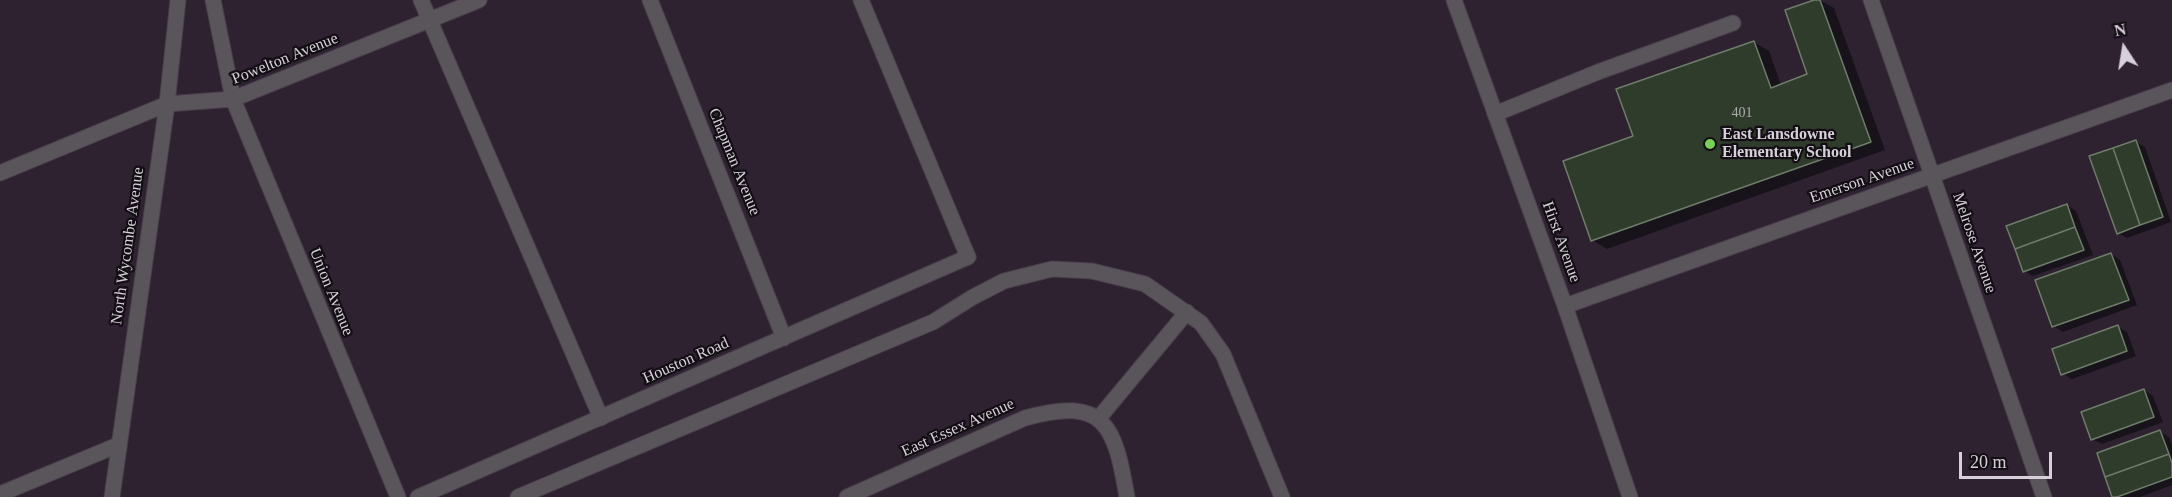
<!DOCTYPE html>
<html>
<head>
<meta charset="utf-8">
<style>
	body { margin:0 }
	#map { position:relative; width:2172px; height:497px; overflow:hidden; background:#2e2231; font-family:"Times New Roman",serif }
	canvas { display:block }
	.north { position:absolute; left:2094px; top:18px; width:60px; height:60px; -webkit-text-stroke:4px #130e14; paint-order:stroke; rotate:348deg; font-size:16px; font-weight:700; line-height:24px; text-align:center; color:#d7cfd9 }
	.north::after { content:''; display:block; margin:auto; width:21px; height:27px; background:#d7cfd9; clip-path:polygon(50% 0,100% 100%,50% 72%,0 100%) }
	.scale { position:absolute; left:1959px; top:452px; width:93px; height:27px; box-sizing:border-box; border:3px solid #d7cfd9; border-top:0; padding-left:8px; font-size:18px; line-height:21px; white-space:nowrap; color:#d7cfd9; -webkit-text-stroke:4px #130e14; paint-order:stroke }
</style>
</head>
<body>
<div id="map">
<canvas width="2172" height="497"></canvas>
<div class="north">N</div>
<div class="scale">20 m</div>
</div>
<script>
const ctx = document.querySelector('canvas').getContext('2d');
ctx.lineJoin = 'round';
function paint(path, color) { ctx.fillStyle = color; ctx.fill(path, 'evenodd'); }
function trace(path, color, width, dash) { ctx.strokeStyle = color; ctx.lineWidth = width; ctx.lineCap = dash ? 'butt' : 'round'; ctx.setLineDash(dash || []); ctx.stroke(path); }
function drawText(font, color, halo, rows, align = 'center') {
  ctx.font = font + ' "Times New Roman",serif'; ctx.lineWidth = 4.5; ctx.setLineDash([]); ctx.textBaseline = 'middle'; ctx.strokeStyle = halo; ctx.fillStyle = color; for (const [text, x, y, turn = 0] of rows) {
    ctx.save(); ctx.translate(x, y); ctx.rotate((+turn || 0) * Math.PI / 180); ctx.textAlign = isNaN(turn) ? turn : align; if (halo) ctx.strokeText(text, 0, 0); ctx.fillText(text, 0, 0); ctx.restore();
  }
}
paint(new Path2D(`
	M1819,0L1834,8L1885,150L1607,249L1592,240L1635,137L1754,42L1769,51L1781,85L1809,75Z
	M2136,142L2145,147L2171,222L2127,238L2118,233Z
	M2067,205L2076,211L2093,255L2033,276L2024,271Z
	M2111,254L2120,260L2137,305L2063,332L2053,326Z
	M2118,327L2127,332L2136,356L2072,379L2063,374Z
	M2144,390L2153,396L2163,422L2102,444L2092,439Z
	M2160,432L2169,437L2172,445V485L2140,497H2114Z`), '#0007');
const building = new Path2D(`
	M1814,0H1820L1871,142L1591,241L1563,161L1633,136L1616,89L1754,41L1771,88L1807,74L1785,10Z
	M2136,140L2163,217L2140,225L2113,148Z
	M2113,148L2140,225L2117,234L2089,156Z
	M2067,204L2075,227L2015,249L2006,226Z
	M2075,227L2084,250L2023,272L2015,249Z
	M2111,253L2129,300L2052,327L2035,280Z
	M2118,325L2127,351L2061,375L2052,349Z
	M2144,389L2154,417L2091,440L2081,412Z
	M2160,430L2169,454L2105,477L2097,453Z
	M2169,454L2172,463V477L2117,497H2112L2105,477Z`);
paint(building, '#2f3b2b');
trace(building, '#6e7d6a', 1.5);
const lane = new Path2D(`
	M421,0L601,418
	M861,0L968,257
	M1495,114L1598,72L1733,23
	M1098,419L1187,312
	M518,497L933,322L973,297L1004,281L1052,269L1092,271L1145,284L1201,323L1223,354L1282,497`);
const street = new Path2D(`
	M213,0L233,99L398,497
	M650,0L784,338
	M1454,0L1565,306L1630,497
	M1871,0L2044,497
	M0,173L167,104L233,99L479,0
	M1565,306L2172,90
	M0,494L118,445
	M112,497L167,104L178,0
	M418,497L968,257
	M847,497L1025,418C1106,395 1115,427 1127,497`);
trace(lane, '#493e4c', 17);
trace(street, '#493e4c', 17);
trace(lane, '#5a545b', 15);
trace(street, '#5a545b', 15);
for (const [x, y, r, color] of [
	[1710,144,6,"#79d158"]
]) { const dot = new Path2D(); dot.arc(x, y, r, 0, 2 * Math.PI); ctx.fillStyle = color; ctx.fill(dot); trace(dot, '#130e14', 2); }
drawText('14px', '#adaaae', null, [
	["401",1742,113]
]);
drawText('16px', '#d7cfd9', '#130e14', [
	["Powelton Avenue",285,59,-22],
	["Chapman Avenue",734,162,68],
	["Emerson Avenue",1862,181,-19],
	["Hirst Avenue",1561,242,70],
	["Melrose Avenue",1974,243,71],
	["North Wycombe Avenue",128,246,-82],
	["Union Avenue",331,292,68],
	["Houston Road",686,361,-24],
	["East Essex Avenue",958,428,-24]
]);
drawText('bold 16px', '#d7cfd9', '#130e14', [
	["East Lansdowne",1722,135],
	["Elementary School",1722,153]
], 'left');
</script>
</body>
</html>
